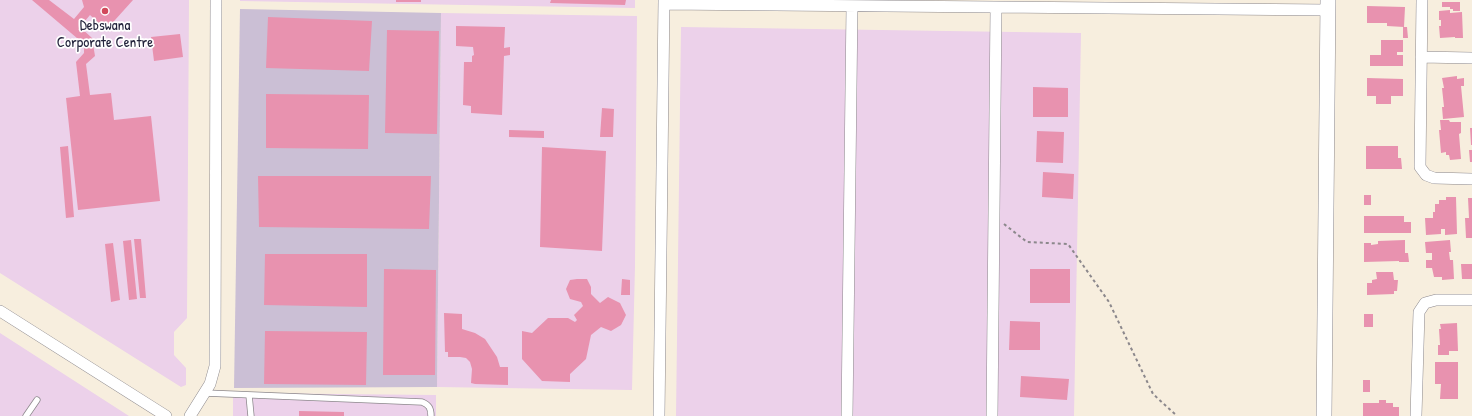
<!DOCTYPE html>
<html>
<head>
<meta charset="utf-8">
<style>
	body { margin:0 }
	canvas { display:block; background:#f7eede }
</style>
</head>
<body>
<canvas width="1472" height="416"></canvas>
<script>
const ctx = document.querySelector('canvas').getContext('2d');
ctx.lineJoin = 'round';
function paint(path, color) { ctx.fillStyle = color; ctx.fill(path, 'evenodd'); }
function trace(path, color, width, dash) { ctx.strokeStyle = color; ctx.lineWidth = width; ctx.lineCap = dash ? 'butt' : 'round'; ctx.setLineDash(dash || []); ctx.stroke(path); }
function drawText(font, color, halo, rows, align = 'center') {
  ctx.font = font + ' "Patrick Hand",sans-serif'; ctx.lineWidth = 3.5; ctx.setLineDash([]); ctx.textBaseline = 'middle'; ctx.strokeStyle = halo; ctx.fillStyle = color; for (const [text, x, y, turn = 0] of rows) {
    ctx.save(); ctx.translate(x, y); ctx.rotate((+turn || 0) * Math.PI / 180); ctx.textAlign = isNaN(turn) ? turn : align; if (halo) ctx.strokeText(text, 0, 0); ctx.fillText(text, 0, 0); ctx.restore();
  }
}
paint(new Path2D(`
	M0,0H189L187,318L174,332V355L186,368V385L181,387L0,273Z
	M240,0H635V8L240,1Z
	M441,13L637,16L635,266L632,390L437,387Z
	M681,27L1081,33L1074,416H676Z
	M0,333L129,416H0Z
	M233,393L436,395V416H233Z`), '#ecd1ea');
paint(new Path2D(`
	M240,9L441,13L437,387L234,388Z`), '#cbbfd5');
paint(new Path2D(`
	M32,0H49L74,19L84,7L82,0H133L106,30L90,15L80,27L92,38L95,56L86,64L90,95L111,93L114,120L151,116L160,201L78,210L66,98L80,96L76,62L84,53V44Z
	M396,0H421V2H396Z
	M551,0H626L625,5L550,3Z
	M1442,2H1460V11H1453V9H1450V7H1442Z
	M1367,6L1405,7L1404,27L1387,26V23H1367Z
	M1450,10V13L1462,12L1463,38H1455V37L1440,38L1439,26H1441V20H1439V11Z
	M268,17L372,21L369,71L266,68Z
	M456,26L505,27L504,48L510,47V55L504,56L502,115L471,113V106L463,105L464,62H472V56L474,55L473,47L456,46Z
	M1403,27H1407L1408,38H1403Z
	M387,30L439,31L437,134L385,133Z
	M180,34L183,57L154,61L151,37Z
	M1381,40H1403V52H1397V55H1403V66H1370V55H1381Z
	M1457,76V79L1464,78V86H1461L1464,117L1443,119L1442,107H1444L1442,88H1444L1442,78Z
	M1367,78L1403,79V96H1391V104H1376V96H1367Z
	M1033,87L1068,88V117H1033Z
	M266,94L369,95L368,149L266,148Z
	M602,108L614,109L613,137H600Z
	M1440,120H1449L1450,122H1461V133L1459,134L1461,159L1450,160L1449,155H1446V152L1441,153L1439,130H1441Z
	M1470,128H1472V145H1471Z
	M509,130L544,131V138L509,137Z
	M1037,131L1064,132L1063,163L1036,162Z
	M68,146L74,217L66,218L60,147Z
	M1366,146H1398V158H1401L1402,169H1366Z
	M542,147L606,151L602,251L540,247Z
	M1469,150H1472V162H1470Z
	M1043,172L1074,174L1073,199L1042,197Z
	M258,176H431L429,229L259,227Z
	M1364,195H1371V205H1364Z
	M1446,197H1456L1457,234L1445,235V229H1441V234L1426,235L1425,218H1433V212H1435V204H1439V200H1446Z
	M1468,198H1472V238H1466L1465,218H1469Z
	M1364,216H1404V222H1411V233H1364Z
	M134,239H141L146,298H140Z
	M131,240L137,299L129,300L123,241Z
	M1405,240V253H1408L1409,262H1399V261L1364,262V243H1371V245L1378,244V241Z
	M1450,240L1451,252H1449L1450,260H1453L1454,279L1442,280V277H1434L1432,268H1426V260H1432V253H1426L1425,242Z
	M113,243L120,300L111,302L105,244Z
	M265,254H367V307L264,305Z
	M1461,264H1472V279H1462Z
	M384,269L436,270L435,375H383Z
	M1030,269H1070V303H1030Z
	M1376,272H1393L1394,280H1398L1397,291H1394V294L1367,295V283H1372V280L1377,279Z
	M577,279H587L591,287V294L600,303L608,297L620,303L626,315L621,325L611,331L601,327L591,335L586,359L570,374V382L542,381L522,359V331L532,333L548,318H568L575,322L577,320L574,315L583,306L581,302L570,299L566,289L570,280Z
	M622,279L630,280V295H621Z
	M444,313L462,314V329L475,333L485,339L497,357L500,367H508V385L475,384L471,383L472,369L470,362L466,358L460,357H448V352H445Z
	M1364,314H1373V327H1364Z
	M1010,321L1040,322V350H1009Z
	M1457,323L1458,351H1449V355H1438V345H1440L1439,329H1441L1440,324Z
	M265,331L367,332L366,385L264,384Z
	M1435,362H1458V399H1440L1441,384H1435Z
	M1021,376L1069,379L1067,400L1020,397Z
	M1363,380H1370V392H1363Z
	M1379,400H1386V403H1393V407H1399V416H1363V403H1379Z
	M299,411L344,412V416H299Z`), '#e892af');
const lane = new Path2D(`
	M205,393L422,402C429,405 431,408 431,416
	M249,395L251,416
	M26,416L37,400`);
const street = new Path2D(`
	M1422,0L1420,167L1426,175L1434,178L1472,179
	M664,4L1328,10
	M1421,57L1472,58
	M0,311L166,416
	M190,416L210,384L215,366L216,0
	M659,416L664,0
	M847,416L852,6
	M992,416L996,8
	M1416,416L1419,312L1425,303L1436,300H1472`);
const secondary = new Path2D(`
	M1324,416L1328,0`);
trace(lane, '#8c888c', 7);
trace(street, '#8c888c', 12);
trace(secondary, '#8c888c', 16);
trace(new Path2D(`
	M1004,224L1027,242L1068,244L1109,302L1153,394L1177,416`), '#8c888c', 2, [3, 3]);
trace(lane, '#fff', 5.5);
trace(street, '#fff', 11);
trace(secondary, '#fff', 15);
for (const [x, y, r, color] of [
	[105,11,4,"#d1495b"]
]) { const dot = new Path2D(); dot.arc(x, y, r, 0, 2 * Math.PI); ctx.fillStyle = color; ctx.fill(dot); trace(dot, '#fff', 1.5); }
drawText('15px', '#22223b', '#fff', [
	["Debswana",105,26],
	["Corporate Centre",105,43]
]);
</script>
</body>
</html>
